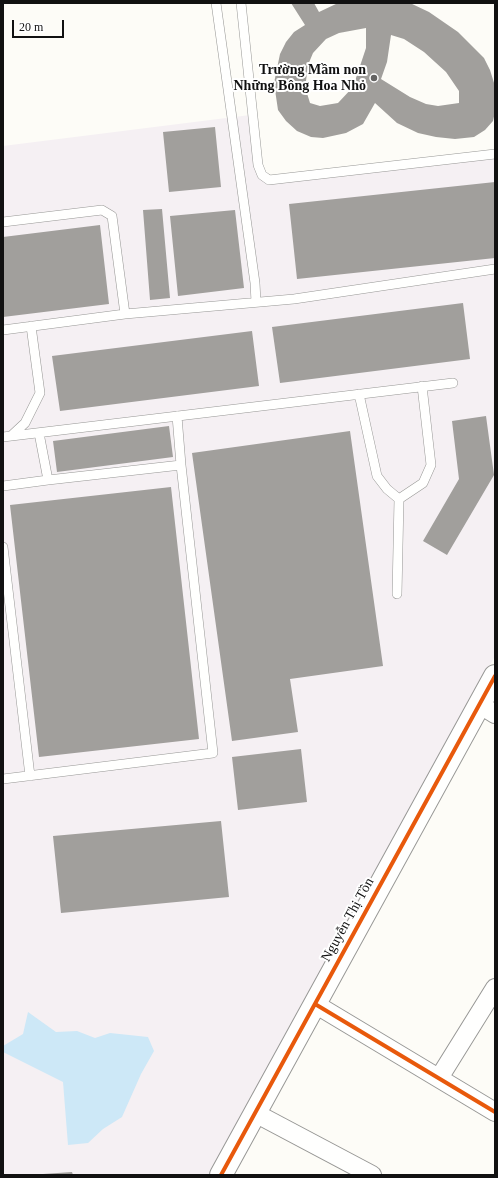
<!DOCTYPE html>
<html>
<head>
<meta charset="utf-8">
<style>
	body { margin:0 }
	#map { position:relative; width:498px; height:1178px; overflow:hidden; background:#fdfcf7; font-family:Georgia,serif }
	canvas { display:block }
	.frame { position:absolute; inset:0; border:4px solid #111; pointer-events:none }
	.scale { position:absolute; left:12px; top:20px; width:52px; height:18px; box-sizing:border-box; border:2px solid #111; border-top:0; padding-left:5px; font-size:12px; line-height:14px; white-space:nowrap; color:#111; -webkit-text-stroke:3px #fff; paint-order:stroke }
</style>
</head>
<body>
<div id="map">
<canvas width="498" height="1178"></canvas>
<div class="frame"></div>
<div class="scale">20 m</div>
</div>
<script>
const ctx = document.querySelector('canvas').getContext('2d');
ctx.lineJoin = 'round';
function paint(path, color) { ctx.fillStyle = color; ctx.fill(path, 'evenodd'); }
function trace(path, color, width, dash) { ctx.strokeStyle = color; ctx.lineWidth = width; ctx.lineCap = dash ? 'butt' : 'round'; ctx.setLineDash(dash || []); ctx.stroke(path); }
function drawText(font, color, halo, rows, align = 'center') {
  ctx.font = font + ' Georgia,serif'; ctx.lineWidth = 4; ctx.setLineDash([]); ctx.textBaseline = 'middle'; ctx.strokeStyle = halo; ctx.fillStyle = color; for (const [text, x, y, turn = 0] of rows) {
    ctx.save(); ctx.translate(x, y); ctx.rotate((+turn || 0) * Math.PI / 180); ctx.textAlign = isNaN(turn) ? turn : align; if (halo) ctx.strokeText(text, 0, 0); ctx.fillText(text, 0, 0); ctx.restore();
  }
}
paint(new Path2D(`
	M250,115L259,178L495,158V656L210,1175H3V146Z`), '#f5f0f3');
paint(new Path2D(`
	M28,1012L56,1032L77,1031L95,1038L110,1033L148,1037L154,1051L141,1074L122,1117L103,1129L88,1143L68,1145L63,1082L3,1052V1046L23,1034Z`), '#cde8f7');
paint(new Path2D(`
	M291,3H314L319,12L338,3H410L429,12L458,32L484,58L490,70L495,86V112L493,121L485,130L474,137L455,139L436,137L418,133L397,123L375,103L363,124L346,133L323,138L311,137L297,131L286,121L278,110L274,83L280,54L286,42L294,32L305,25ZM366,28V48L353,87L338,103L320,106L310,103L306,90V81L308,65L313,53L326,39L339,33ZM391,35L404,39L424,52L446,72L459,91V103L438,106L426,104L410,97L381,79L387,62Z
	M215,127L221,187L169,192L163,132Z
	M495,182V258L297,279L289,204Z
	M162,209L170,298L150,300L143,210Z
	M235,210L244,288L178,296L170,216Z
	M100,225L109,304L3,317V237Z
	M463,303L470,359L280,383L272,327Z
	M252,331L259,386L60,411L52,356Z
	M486,416L494,475L447,555L423,541L459,479L452,421Z
	M169,426L173,457L57,472L53,441Z
	M350,431L383,666L290,679L298,732L232,741L192,453Z
	M171,487L199,739L39,757L10,505Z
	M301,749L307,802L238,810L232,757Z
	M221,821L229,897L61,913L53,836Z
	M72,1172L73,1175H43V1174Z`), '#a19f9c');
const service = new Path2D(`
	M216,3L255,283L256,302
	M241,3L258,165L262,175L269,180L495,154
	M3,222L102,210L112,216L125,314
	M3,330L125,314L294,299L495,269
	M359,394L377,476L387,489L399,499L423,483L431,465L422,386
	M177,416L181,465
	M11,436L25,423L40,393L31,326
	M3,437L453,383
	M3,486L48,480L39,433
	M3,547L30,776
	M397,594L399,499
	M3,779L213,753L181,465L48,480`);
const minor = new Path2D(`
	M479,704L495,714
	M315,1004L495,1112
	M439,1078L495,988
	M255,1113L372,1175`);
const tertiary = new Path2D(`
	M221,1175L495,676`);
trace(service, '#979795', 10);
trace(minor, '#979795', 20);
trace(tertiary, '#979795', 24);
trace(service, '#fffffe', 9);
trace(minor, '#fffffe', 18);
trace(tertiary, '#fffffe', 22);
trace(new Path2D(`
	M315,1004L495,1112
	M221,1175L495,676`), '#e8590c', 4);
for (const [x, y, r, color] of [
	[374,78,4,"#646362"]
]) { const dot = new Path2D(); dot.arc(x, y, r, 0, 2 * Math.PI); ctx.fillStyle = color; ctx.fill(dot); trace(dot, '#fff', 1.5); }
drawText('bold 14px', '#111', '#fff', [
	["Trường Mầm non",366,70],
	["Những Bông Hoa Nhỏ",366,86]
], 'right');
drawText('14px', '#111', '#fff', [
	["Nguyễn Thị Tồn",348,920,-61]
]);
</script>
</body>
</html>
